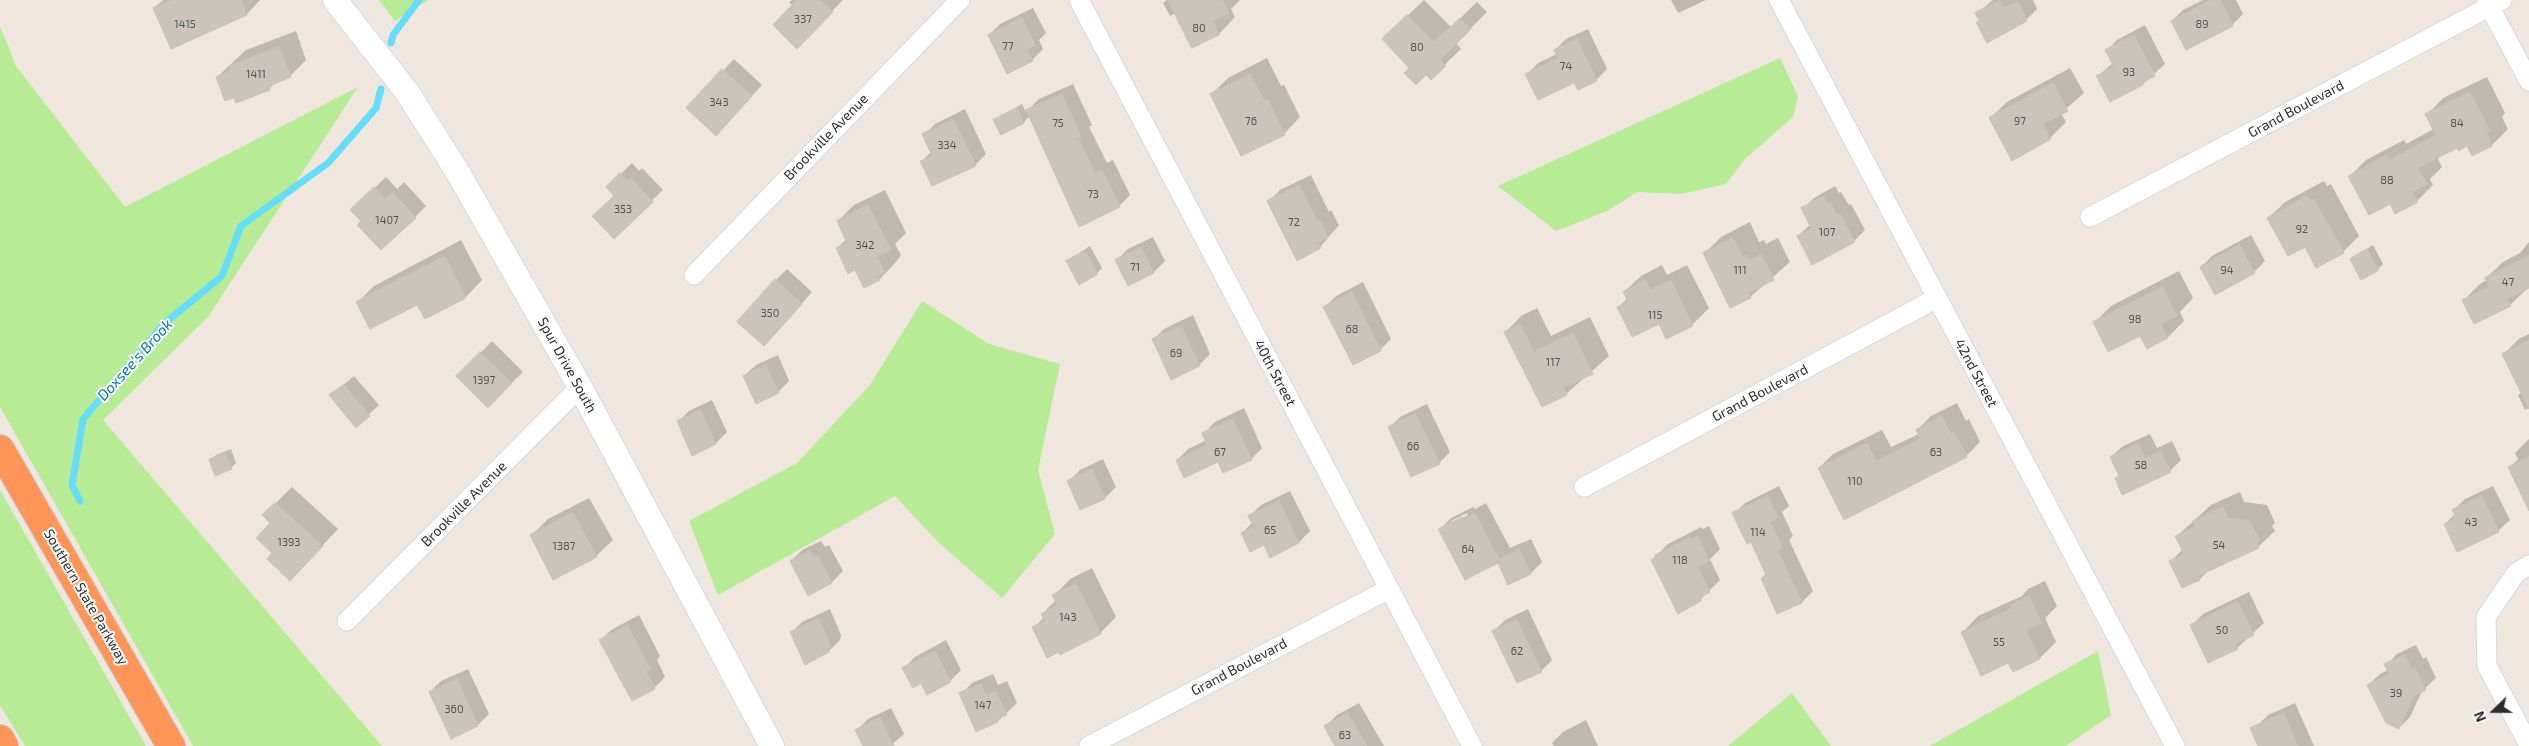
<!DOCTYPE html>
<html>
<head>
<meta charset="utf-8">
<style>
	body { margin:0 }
	#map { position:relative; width:2529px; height:746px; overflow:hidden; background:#efe6dd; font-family:"Exo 2",sans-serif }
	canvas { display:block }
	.north { position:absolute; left:2469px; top:686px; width:50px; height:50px; -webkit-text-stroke:4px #fff; paint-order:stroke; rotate:248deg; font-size:14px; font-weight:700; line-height:20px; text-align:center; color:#2c2c2c }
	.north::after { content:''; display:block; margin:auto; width:18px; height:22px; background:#2c2c2c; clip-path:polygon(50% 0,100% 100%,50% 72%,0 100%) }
</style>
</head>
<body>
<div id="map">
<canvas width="2529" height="746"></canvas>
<div class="north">N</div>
</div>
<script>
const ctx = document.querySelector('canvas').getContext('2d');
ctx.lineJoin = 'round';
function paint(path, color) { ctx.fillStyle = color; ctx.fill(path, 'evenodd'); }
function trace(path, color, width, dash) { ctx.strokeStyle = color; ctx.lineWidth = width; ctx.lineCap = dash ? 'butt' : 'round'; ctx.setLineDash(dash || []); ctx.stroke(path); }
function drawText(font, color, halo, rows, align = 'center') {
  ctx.font = font + ' "Exo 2",sans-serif'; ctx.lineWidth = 4; ctx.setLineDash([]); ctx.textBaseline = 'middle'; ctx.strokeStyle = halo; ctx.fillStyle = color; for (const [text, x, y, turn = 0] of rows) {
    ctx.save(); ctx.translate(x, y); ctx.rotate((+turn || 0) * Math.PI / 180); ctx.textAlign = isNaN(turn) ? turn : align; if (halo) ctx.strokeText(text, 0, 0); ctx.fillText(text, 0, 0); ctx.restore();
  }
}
paint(new Path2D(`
	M379,0H428L395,21Z
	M0,26L16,66L125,207L358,87L208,317L103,420L382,746H193L0,407Z
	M1780,58L1798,96L1793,117L1745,159L1726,184L1681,194L1638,192L1607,211L1556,231L1498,186Z
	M922,301L989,344L1060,364L1038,470L1055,534L1002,598L938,542L895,496L718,595L689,521L797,463L870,385Z
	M0,490L146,746H25L0,705Z
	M2098,651L2111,715L2066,746H1930Z
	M1792,693L1831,746H1728Z`), '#b8eb95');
paint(new Path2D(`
	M163,0H260L247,14L172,48L154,8Z
	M792,0H843L797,47L793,6L789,2Z
	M1167,0H1240L1231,9L1235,17L1219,34L1193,46L1176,13L1170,16L1163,3Z
	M1424,0L1451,27L1477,2L1487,12L1456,43L1461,49L1431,78L1426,73L1411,68L1400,23Z
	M1671,0H1706L1678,13Z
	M1993,0H2033L2037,9L2026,20L1987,41L1977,13Z
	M2203,0H2236L2243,14L2232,25L2172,21L2183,10Z
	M1033,8L1046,33L1039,40L1043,49L1032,60L989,35L1000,24Z
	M2145,25L2165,64L2143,84L2110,101L2098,76L2113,63L2106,51L2117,40Z
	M1588,29L1607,69L1596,80L1575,82L1527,74L1538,63L1557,54L1555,50L1566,39Z
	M296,31L306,60L290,76L277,81L269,89L217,77L246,50Z
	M1267,58L1281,86L1284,85L1300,117L1284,134L1212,94L1228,78Z
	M734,59L762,85L727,123L688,108Z
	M2070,68L2084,93L2061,113L2066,122L2050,138L1990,118L2007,102Z
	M2487,77L2505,113L2502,117L2508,129L2492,145L2472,155L2468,145L2457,146L2437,157L2442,167L2430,179L2433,185L2417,201L2391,202L2350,176L2366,160L2404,140L2406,144L2434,129L2427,115L2443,98Z
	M1073,84L1092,125L1089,127L1107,163L1113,160L1130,195L1119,206L1030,116L1024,122L995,120L1022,104L1026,112L1039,99Z
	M965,109L986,154L975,165L921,162L931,152L924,135L935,124Z
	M632,163L639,171L642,168L663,190L614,237L616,195L608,187Z
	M1311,175L1329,212L1331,210L1339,225L1320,247L1269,201L1280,190Z
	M386,177L397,189L404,182L426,206L415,217L362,221L363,199Z
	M2324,181L2327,186L2331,184L2359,236L2343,252L2305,246L2269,218L2285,202Z
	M1835,186L1839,193L1841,192L1849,205L1851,204L1865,230L1854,241L1798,236L1811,224L1803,209L1814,198Z
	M885,190L906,233L895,244L901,255L896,262L880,279L864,286L856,269L837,248L847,239L838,221L854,205Z
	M1750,222L1759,242L1764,240L1766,244L1778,238L1790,262L1750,297L1705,253L1721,237Z
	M2251,235L2265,261L2254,272L2201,267L2212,256Z
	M1153,237L1165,261L1154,272L1129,284L1117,260L1128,249Z
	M461,240L482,280L466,297L425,317L418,303L358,302L374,286Z
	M2529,242V287L2510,305L2464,300L2480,284L2487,280L2486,278L2503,262L2520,253Z
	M2373,245L2383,264L2378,269L2351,259Z
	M1090,246L1102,268L1097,273L1067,261Z
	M1662,265L1667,275L1687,265L1709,308L1692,325L1667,337L1659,322L1618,307L1628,298L1624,292L1641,276Z
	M787,269L812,292L775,334L776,280Z
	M2179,271L2193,298L2180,312L2184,321L2168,337L2147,348L2140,334L2094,323L2111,306Z
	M1363,282L1391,339L1380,350L1325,307L1336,296Z
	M1537,308L1551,336L1590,317L1609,356L1566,394L1505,333L1521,316Z
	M1193,315L1210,354L1199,365L1153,340L1164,329Z
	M2529,334V408L2525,410L2518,395L2522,392L2503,355L2520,338Z
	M492,341L523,372L488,406L458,376Z
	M778,355L789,381L778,392L744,376L756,365Z
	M354,376L379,405L356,426L331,395Z
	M712,400L727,432L716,443L678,422L689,411Z
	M1957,403L1966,421L1969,419L1980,442L1966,456L1819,468L1833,454L1882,430L1891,447L1919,434L1917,430L1931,416Z
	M1427,404L1450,452L1439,463L1389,428L1400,417Z
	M1244,408L1262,448L1251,459L1177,460L1188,449L1207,440L1204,433L1215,422Z
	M2150,434L2157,448L2172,441L2181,460L2170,471L2116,479L2120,475L2111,457L2123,446Z
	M2529,439V501L2510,468L2518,459L2515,453Z
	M231,449L236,463L231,468L210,460L216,455Z
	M1103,459L1116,487L1105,498L1069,481L1080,470Z
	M1779,486L1789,506L1782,512L1793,536L1789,540L1813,591L1802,602L1778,613L1762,578L1767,573L1751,541L1734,514L1745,503Z
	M2493,486L2510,520L2498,531L2445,524L2455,514L2454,510L2465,499Z
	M292,487L338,529L306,563L274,553L272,523L264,515Z
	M1290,491L1310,531L1299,542L1265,544L1242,533L1253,522L1250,516L1261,505Z
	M2240,492L2244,502L2267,505L2275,523L2272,526L2275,531L2258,547L2208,571L2200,579L2183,587L2171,561L2183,549L2177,536L2211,505Z
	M589,498L613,540L596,556L553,578L531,536L548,519Z
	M1486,503L1510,548L1531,539L1542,562L1531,573L1509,583L1498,561L1440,529L1451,518L1473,507L1475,509ZM1467,513L1468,515L1451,524V521Z
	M1709,526L1720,549L1710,559L1720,580L1700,600L1652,560L1668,544L1701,527L1702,529Z
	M821,541L825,547L829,545L843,571L832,582L808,594L791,561L802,550Z
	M1092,568L1116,617L1100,633L1034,628L1044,617L1042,614L1056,600L1054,596L1070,579Z
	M2045,581L2057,606L2045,618L2056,642L2040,658L2013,671L2009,661L1962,633L1978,616L2022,596L2028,589Z
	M2249,592L2264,623L2237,648L2192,625L2203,614Z
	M830,609L841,635L840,640L829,651L791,633L802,622Z
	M1528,609L1552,660L1541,671L1494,631L1505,620Z
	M639,615L660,656L657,660L665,677L654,688L620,680L600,641L611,630Z
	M946,640L961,670L950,681L922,682L904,668L915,657Z
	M2416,645L2423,659L2426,657L2436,678L2422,691L2410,717L2399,728L2368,685L2380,674L2388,670L2386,665L2397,654Z
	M468,669L489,714L478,725L430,692L441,681Z
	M993,674L998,685L1007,681L1017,703L998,721L977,730L961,694L972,683Z
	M1359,703L1384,746H1337L1326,726L1337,715Z
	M2295,703L2314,746H2266L2257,726L2268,715Z
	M891,708L904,734L890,746H864L857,730L868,719Z
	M1586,720L1598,746H1554L1552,743L1563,732Z`), '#0003');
trace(new Path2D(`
	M391,43L393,35L419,0
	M80,501L72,485L83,419L165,323L222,276L241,226L328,163L376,108L381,89`), '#66ddfb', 7);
const building = new Path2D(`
	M172,0H241L247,15L171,49L153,8Z
	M797,0H820L833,12L797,49L773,25Z
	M1168,0H1222L1229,13L1213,21L1219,35L1192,48Z
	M2211,0H2220L2233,26L2186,50L2171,21Z
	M2000,1L2004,8L2018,2L2027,21L1987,43L1976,22L1979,21L1975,13Z
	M1407,15L1434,42L1460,18L1471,29L1440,60L1446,66L1431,80L1426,75L1416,85L1404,73L1409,68L1382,39Z
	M1022,18L1035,45L1027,49L1033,61L1007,74L988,35Z
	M2134,35L2155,76L2142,83L2143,85L2110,102L2096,76L2114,67L2105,50Z
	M1577,39L1597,81L1578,90L1574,83L1538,100L1525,74L1558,58L1554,50Z
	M279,47L291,77L269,86L270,90L236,103L234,98L225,101L216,77L230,71L229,66Z
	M722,69L752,96L716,136L686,108Z
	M1250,74L1265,102L1268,100L1285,135L1241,156L1210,94Z
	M2053,83L2068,111L2043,124L2051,139L2012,161L1989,118Z
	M2470,92L2490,131L2486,133L2492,146L2472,156L2467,146L2458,151L2457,148L2418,168L2427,184L2412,192L2418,202L2395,214L2390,204L2369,215L2348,176L2387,155L2390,160L2436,135L2425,114Z
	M1062,94L1081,137L1078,138L1095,173L1102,170L1120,207L1079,227L1026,110Z
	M1017,108L1024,123L1001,135L993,120Z
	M954,120L976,166L932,186L920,161L932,156L922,134Z
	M620,173L627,181L631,178L653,202L614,239L592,216L614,196L606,187Z
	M1299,185L1318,222L1320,220L1328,237L1318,242L1321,248L1297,261L1267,201Z
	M374,187L385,199L392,192L416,218L381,250L357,225L361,221L350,210Z
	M1824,196L1827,203L1830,202L1837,215L1840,214L1855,242L1812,265L1797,236L1811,228L1801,208Z
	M2307,196L2310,201L2314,199L2344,253L2316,268L2305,247L2288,256L2267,218Z
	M868,205L891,250L877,257L885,272L878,276L880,280L864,288L855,270L848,274L836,248L847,243L837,221Z
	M1733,238L1743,257L1747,255L1749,260L1761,254L1774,280L1748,293L1751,298L1730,308L1703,253Z
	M2239,245L2255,273L2215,295L2200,267Z
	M1141,247L1154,273L1128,286L1115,260Z
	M2367,249L2379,270L2361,280L2350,259Z
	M1085,251L1098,274L1079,285L1066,261Z
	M445,256L466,298L425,319L417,305L370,329L356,302Z
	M2529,256V288L2507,299L2511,306L2474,324L2462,300L2489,287L2485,278Z
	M775,279L802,304L764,346L737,322Z
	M1646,280L1650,290L1671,280L1693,326L1666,339L1659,324L1632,337L1617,307L1628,302L1623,292Z
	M2163,287L2177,316L2161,324L2168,338L2147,349L2140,336L2108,352L2093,322Z
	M1352,292L1381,351L1353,365L1323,307Z
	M1520,324L1534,352L1573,333L1593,374L1563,388L1567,395L1542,407L1504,332Z
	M1181,326L1200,366L1171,380L1152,339Z
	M2529,341V409L2502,354Z
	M480,352L512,383L488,408L456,376Z
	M766,365L779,393L756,404L743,376Z
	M344,385L370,416L356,428L329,395Z
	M701,410L716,444L692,456L677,421Z
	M1415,414L1440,464L1411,477L1388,427Z
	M1942,416L1951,434L1954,432L1967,457L1844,520L1818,468L1867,443L1876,461L1920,439L1916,430Z
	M1233,419L1252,460L1223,473L1218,462L1184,478L1176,460L1207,445L1202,433Z
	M2138,444L2145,458L2161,451L2171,472L2122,495L2115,478L2119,476L2110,457Z
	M225,453L232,469L215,476L209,460Z
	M2529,457V511L2508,467Z
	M1092,469L1105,499L1080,510L1067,481Z
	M1768,496L1778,518L1770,522L1783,548L1778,551L1802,603L1777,614L1761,578L1766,575L1751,542L1747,544L1732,513Z
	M2482,496L2499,532L2457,552L2444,524L2453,520L2452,517L2455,515L2452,510Z
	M1279,501L1299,543L1270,558L1264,545L1250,552L1241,533L1254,527L1248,516Z
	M275,503L323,546L290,581L267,559L272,553L256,538L270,523L262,515Z
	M2223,507L2228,518L2250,521L2260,541L2256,542L2259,548L2198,576L2200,580L2182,588L2169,561L2184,554L2175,536L2195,527L2193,521Z
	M573,513L597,557L553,580L530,535Z
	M1475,513L1499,559L1519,549L1531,574L1508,585L1498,563L1465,580L1438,529L1462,517L1463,519Z
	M1697,536L1710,561L1698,567L1710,592L1699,598L1701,601L1678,614L1651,560L1656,557L1655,555L1690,537L1691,539Z
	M810,551L814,558L818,555L832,583L808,596L790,561Z
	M1076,584L1101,634L1060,655L1059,652L1047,658L1032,627L1045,621L1041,614L1057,605L1052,595Z
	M2029,596L2042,623L2026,630L2040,659L2013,672L2008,663L1981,676L1961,632L2012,608L2010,605Z
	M2238,602L2254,635L2236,644L2238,649L2208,663L2190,625Z
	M819,619L831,647L828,648L829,652L805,665L790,632Z
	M1517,620L1542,672L1517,683L1492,631Z
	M628,625L650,669L646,671L655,689L632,701L599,640Z
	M935,651L951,682L927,695L921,683L913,688L902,668Z
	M2405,655L2412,669L2415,668L2426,690L2414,696L2399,729L2386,723L2367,685L2389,674L2384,664Z
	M457,679L478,726L451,739L429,692Z
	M981,684L986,695L996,692L1007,715L997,719L998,722L976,732L959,693Z
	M1348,713L1367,746H1335L1324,726Z
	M2284,713L2298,746H2258L2250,728Z
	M880,718L894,746H863L855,730Z`);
paint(building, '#cac4bc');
trace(building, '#cbc2b6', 1);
const minor = new Path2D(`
	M1079,0L1472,746
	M1779,0L2175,746
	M2486,0L2529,81
	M2090,217L2502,0
	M694,275L960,0
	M1584,487L1937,298
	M2529,565L2516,573L2486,617L2487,666L2529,745
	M347,621L580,387
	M1089,746L1389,589`);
const tertiary = new Path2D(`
	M335,0L407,92L457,171L580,387L772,746`);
const motorway = new Path2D(`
	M0,449L171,746
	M0,739L4,746`);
trace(minor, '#d2d7e6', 21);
trace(tertiary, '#d2d7e6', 26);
trace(motorway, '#c8c8c8', 30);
trace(minor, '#fff', 19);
trace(tertiary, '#fff', 24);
trace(motorway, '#ff9558', 28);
drawText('11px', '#545250', null, [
	["337",803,19],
	["1415",185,24],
	["89",2202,24],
	["80",1199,28],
	["77",1008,46],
	["80",1417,47],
	["74",1566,66],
	["93",2129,72],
	["1411",256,74],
	["343",719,102],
	["76",1251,121],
	["97",2020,121],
	["75",1058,123],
	["84",2457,123],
	["334",947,145],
	["88",2387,180],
	["73",1093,194],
	["353",623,209],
	["1407",387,220],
	["72",1294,222],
	["92",2302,229],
	["107",1827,232],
	["342",865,245],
	["71",1135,267],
	["111",1740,270],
	["94",2227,270],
	["47",2508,282],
	["350",770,313],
	["115",1655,315],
	["98",2135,319],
	["68",1352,329],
	["69",1176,353],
	["117",1553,362],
	["1397",484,380],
	["66",1413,446],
	["67",1220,452],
	["63",1936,452],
	["58",2141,465],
	["110",1855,481],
	["43",2471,522],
	["65",1270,530],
	["114",1758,532],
	["1393",289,542],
	["54",2219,545],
	["1387",564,546],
	["64",1468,549],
	["118",1680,560],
	["143",1068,617],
	["50",2222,630],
	["55",1999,642],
	["62",1517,651],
	["39",2396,693],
	["147",983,705],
	["360",454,709],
	["63",1345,735]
]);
drawText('14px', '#2c2c2c', '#fff', [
	["Grand Boulevard",2296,109,-28],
	["Brookville Avenue",826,137,-46],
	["Spur Drive South",567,365,61],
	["40th Street",1275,373,62],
	["42nd Street",1976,373,62],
	["Grand Boulevard",1760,393,-28],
	["Brookville Avenue",464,504,-45],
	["Southern State Parkway",86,597,60],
	["Grand Boulevard",1239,667,-28]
]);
drawText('italic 15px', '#007cac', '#fff', [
	["Doxsee's Brook",135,360,-48]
]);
</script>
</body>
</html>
